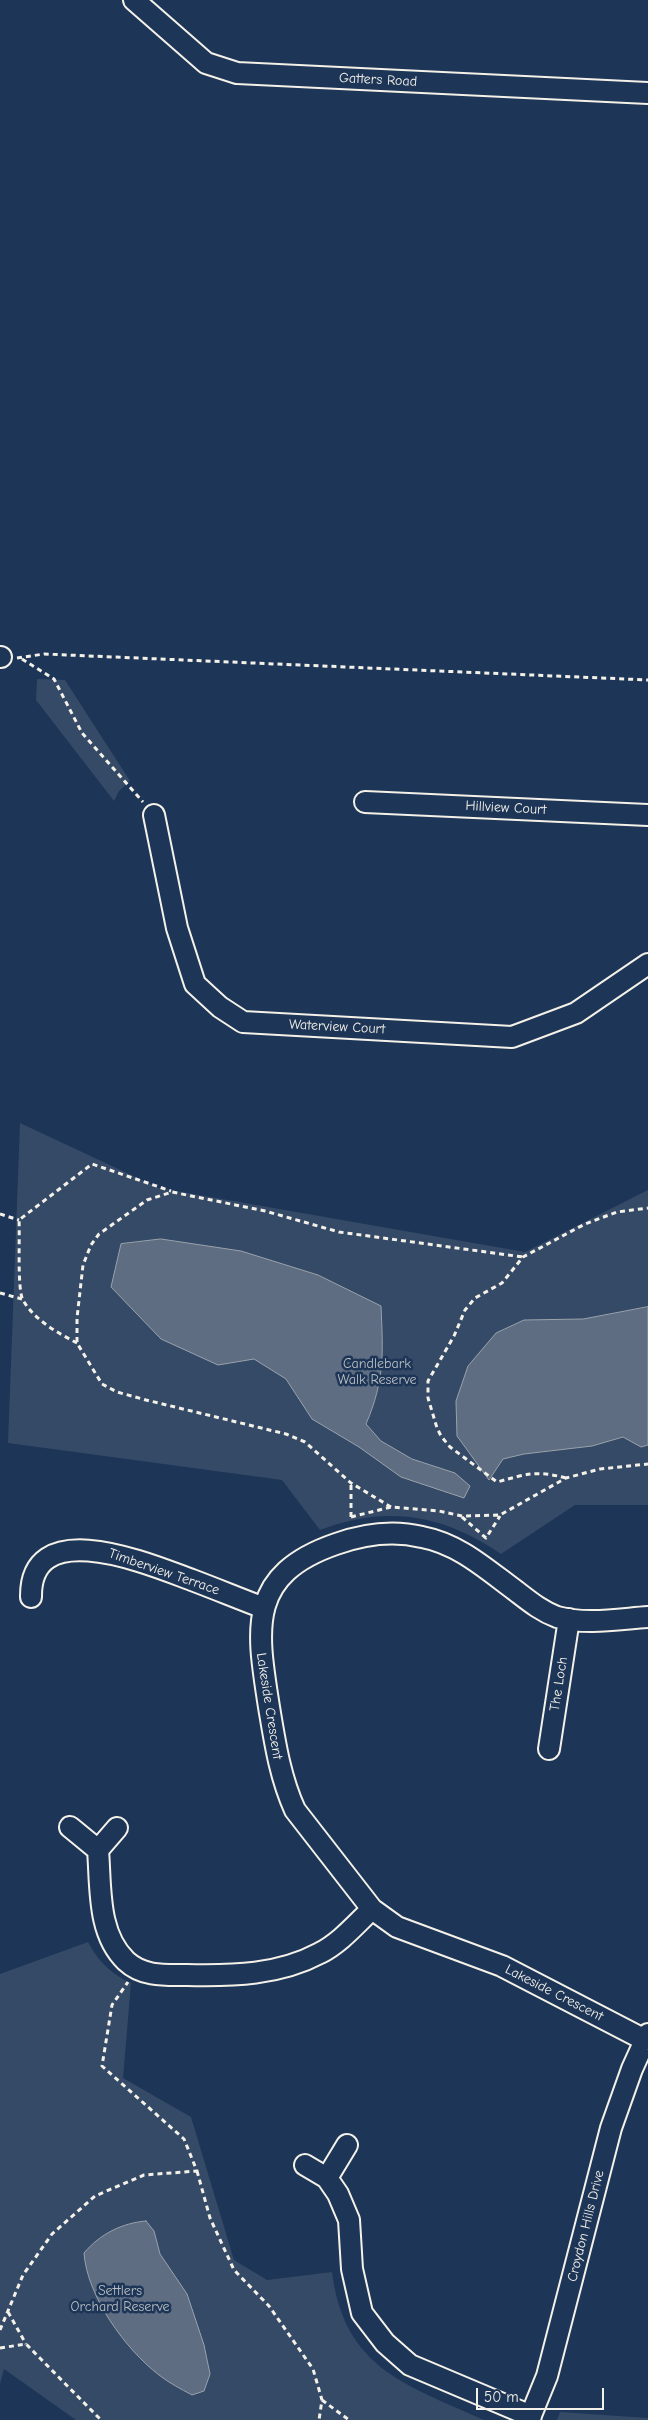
<!DOCTYPE html>
<html>
<head>
<meta charset="utf-8">
<style>
	body { margin:0 }
	#map { position:relative; width:648px; height:2420px; overflow:hidden; background:#1d3557; font-family:"Comic Neue",sans-serif }
	canvas { display:block }
	.scale { position:absolute; left:476px; top:2388px; width:128px; height:22px; box-sizing:border-box; border:2px solid #f4f1e8; border-top:0; padding-left:6px; font-size:15px; line-height:18px; white-space:nowrap; color:#f4f1e8; -webkit-text-stroke:4px #1d3557; paint-order:stroke }
</style>
</head>
<body>
<div id="map">
<canvas width="648" height="2420"></canvas>
<div class="scale">50 m</div>
</div>
<script>
const ctx = document.querySelector('canvas').getContext('2d');
ctx.lineJoin = 'round';
function paint(path, color) { ctx.fillStyle = color; ctx.fill(path, 'evenodd'); }
function trace(path, color, width, dash) { ctx.strokeStyle = color; ctx.lineWidth = width; ctx.lineCap = dash ? 'butt' : 'round'; ctx.setLineDash(dash || []); ctx.stroke(path); }
function drawText(font, color, halo, rows, align = 'center') {
  ctx.font = font + ' "Comic Neue",sans-serif'; ctx.lineWidth = 5; ctx.setLineDash([]); ctx.textBaseline = 'middle'; ctx.strokeStyle = halo; ctx.fillStyle = color; for (const [text, x, y, turn = 0] of rows) {
    ctx.save(); ctx.translate(x, y); ctx.rotate((+turn || 0) * Math.PI / 180); ctx.textAlign = isNaN(turn) ? turn : align; if (halo) ctx.strokeText(text, 0, 0); ctx.fillText(text, 0, 0); ctx.restore();
  }
}
paint(new Path2D(`
	M37,679L65,680L130,781L119,791L114,801L36,700Z
	M20,1123L159,1188L525,1252L648,1190V1505H575L501,1554C442,1514 387,1505 320,1530L282,1480L8,1443Z
	M88,1942C98,1961 111,1974 131,1983L123,2078L191,2117L234,2260L267,2280L332,2272C344,2368 406,2385 484,2420H76L4,2369L0,2384V1974Z
	M560,2412L648,2418V2420H557Z`), '#354a67');
const water = new Path2D(`
	M161,1239L241,1251L318,1275L381,1306C383,1352 385,1380 366,1424L381,1441L412,1459L455,1473L470,1486L464,1498L401,1477L359,1447L312,1419L286,1379L254,1359L218,1365L161,1339L111,1287L121,1244Z
	M648,1307V1445L641,1447L623,1437L592,1446L524,1454L503,1459L489,1480L457,1436L456,1401L468,1366L496,1333L524,1320L583,1319Z
	M146,2221L154,2231L160,2254L187,2294L204,2345L210,2374L204,2391L192,2395C181,2389 169,2383 159,2375C125,2349 87,2296 84,2253C100,2234 122,2223 146,2221Z`);
paint(water, '#5e6d82');
trace(water, '#9aa2ab', 1);
const minor = new Path2D(`
	M134,0L206,63L237,73L648,93
	M0,657H1
	M365,802L648,815
	M154,815L177,928L195,984L220,1007L243,1022L512,1037L576,1013L648,964
	M31,1597C30,1513 151,1565 192,1580C216,1589 240,1599 264,1608
	M549,1749L569,1619
	M70,1827L98,1850L117,1828
	M98,1850C101,1887 97,1933 126,1961C143,1977 166,1975 187,1975C233,1976 279,1975 320,1953C340,1943 356,1924 372,1909
	M645,2040L502,1966L397,1927L372,1909L295,1810C280,1777 275,1743 269,1707C257,1630 246,1575 336,1544C364,1534 393,1530 422,1537C459,1544 486,1569 516,1591C529,1601 541,1611 557,1617C586,1625 619,1619 648,1617
	M305,2165L327,2178L338,2194L349,2220L352,2269L362,2313L385,2343L410,2365L531,2416
	M327,2178L347,2145
	M529,2420L547,2376L611,2128L632,2069L648,2034`);
trace(minor, '#f4f1e8', 24);
trace(new Path2D(`
	M17,658L44,654L648,680
	M22,659L54,679L82,733L143,802
	M0,1214L19,1220
	M0,1293L22,1299
	M77,1343C58,1333 34,1320 23,1300C17,1290 20,1235 19,1220L92,1164L171,1191
	M566,1478C535,1470 527,1474 497,1482L450,1447L441,1436L437,1428L428,1398V1381L454,1336L465,1310L475,1298L502,1283L523,1257L585,1224L617,1212L648,1208
	M391,1507L351,1483L305,1442L286,1434L146,1400L117,1392L102,1384L77,1343V1318L83,1265L91,1245L99,1234L147,1200L172,1192L265,1211L339,1232L523,1257
	M351,1517L391,1507L439,1511L462,1516L500,1515L566,1478L600,1469L648,1464
	M351,1517V1484
	M462,1517L486,1538L500,1516
	M197,2171L210,2218L234,2270L269,2306L313,2369L322,2400L319,2420
	M8,2312L26,2344
	M0,2330L23,2275L52,2234L95,2196L144,2175L197,2171L184,2139L102,2066L112,2005L128,1982
	M0,2348L26,2344L101,2420
	M322,2400L349,2420`), '#f4f1e8', 3, [5, 4]);
trace(minor, '#1d3557', 20);
drawText('14px', '#f4f1e8', '#1d3557', [
	["Gatters Road",378,80,3],
	["Hillview Court",506,808,3],
	["Waterview Court",337,1027,3],
	["Timberview Terrace",164,1572,19],
	["The Loch",559,1684,-81],
	["Lakeside Crescent",269,1706,81],
	["Lakeside Crescent",554,1993,27],
	["Croydon Hills Drive",586,2226,-76]
]);
drawText('14px', '#bbbfc1', '#1d3557', [
	["Candlebark",377,1364],
	["Walk Reserve",377,1380],
	["Settlers",120,2291],
	["Orchard Reserve",120,2307]
]);
</script>
</body>
</html>
